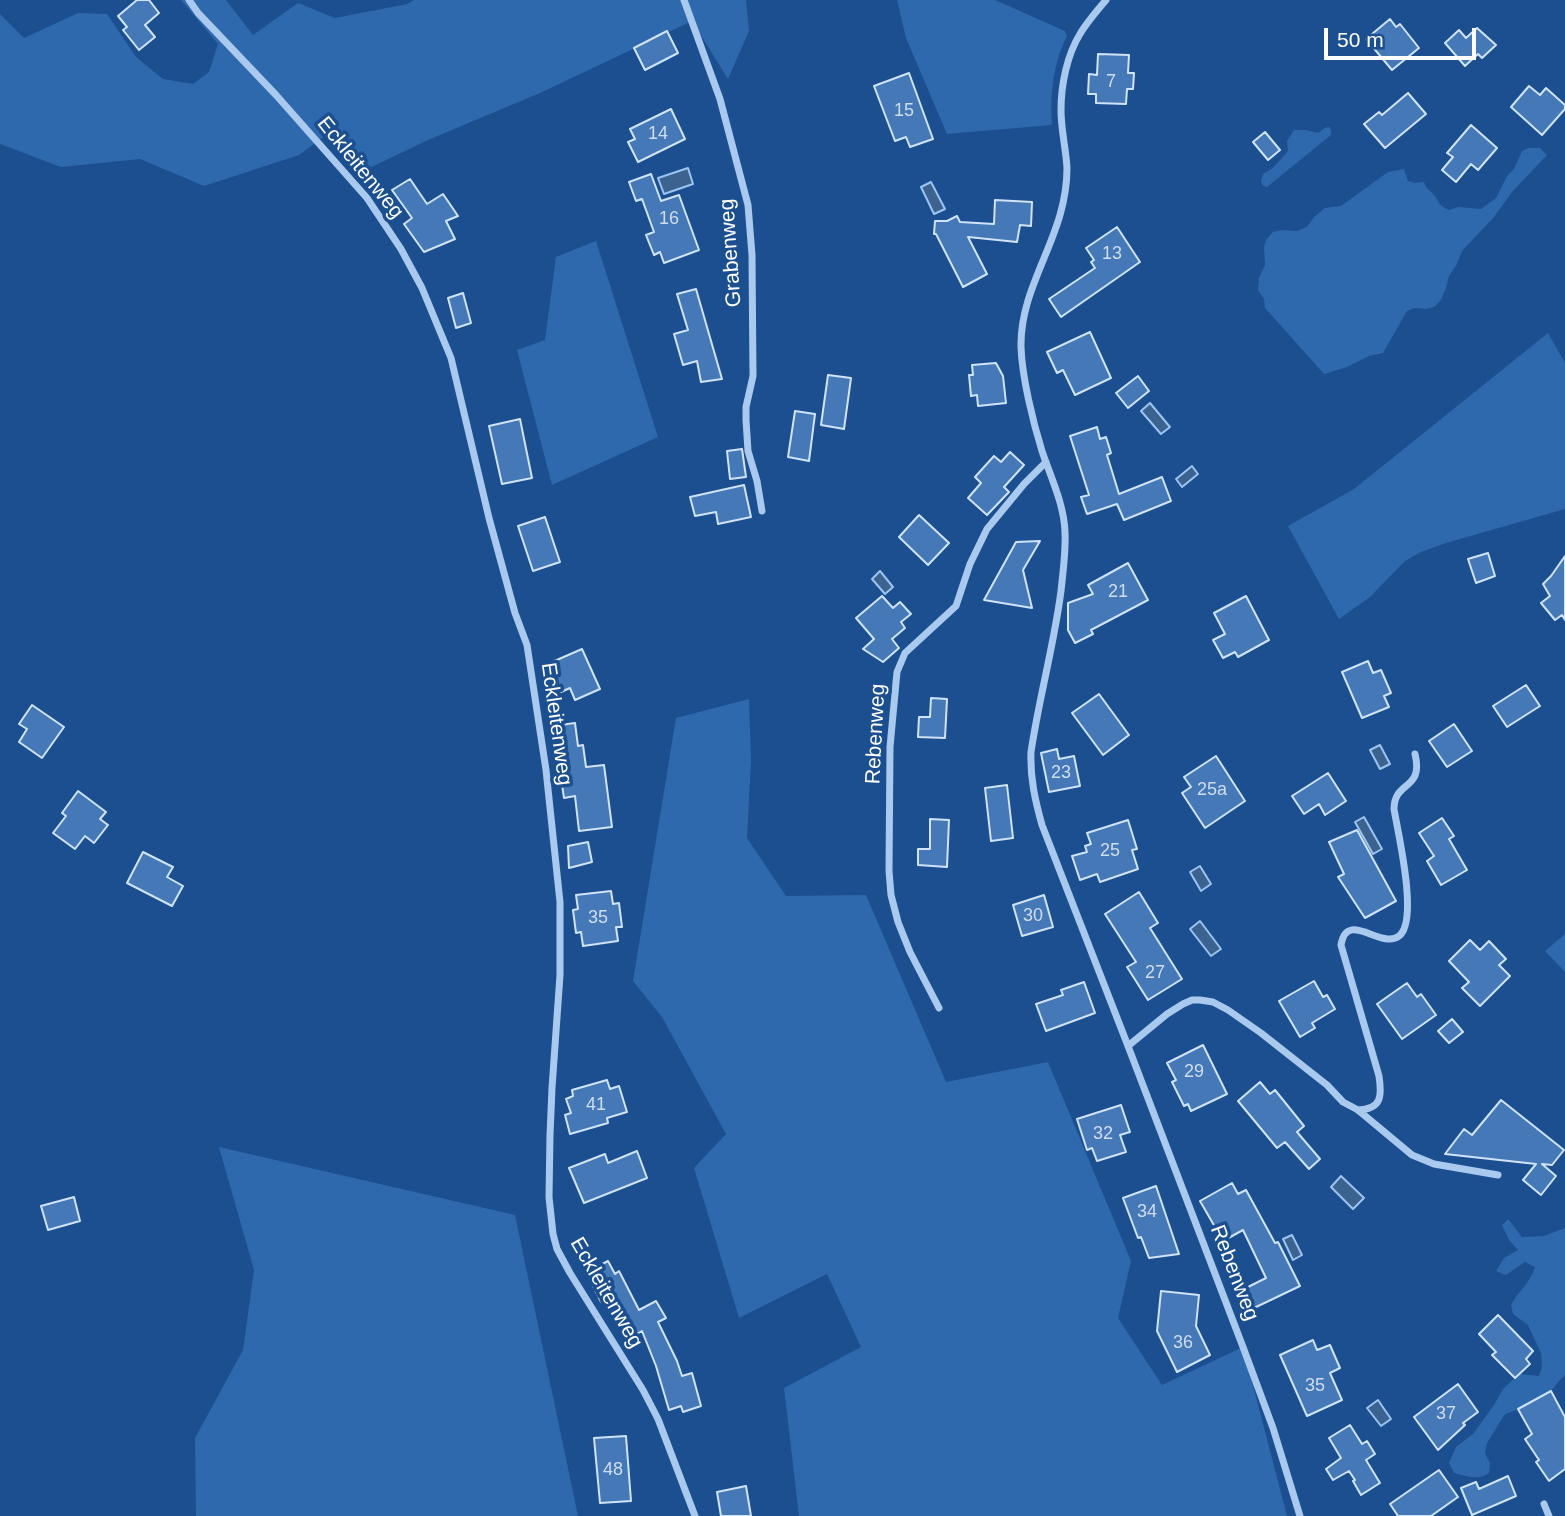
<!DOCTYPE html>
<html>
<head>
<meta charset="utf-8">
<style>
	body { margin:0 }
	#map { position:relative; width:1565px; height:1516px; overflow:hidden; background:#1b4f8f; font-family:Arial,sans-serif }
	canvas { display:block }
	.scale { position:absolute; left:1324px; top:28px; width:152px; height:32px; box-sizing:border-box; border:4px solid #fff; border-top:0; padding-left:9px; font-size:21px; line-height:24px; white-space:nowrap; color:#fff; -webkit-text-stroke:5px #1b4f8f; paint-order:stroke }
</style>
</head>
<body>
<div id="map">
<canvas width="1565" height="1516"></canvas>
<div class="scale">50 m</div>
</div>
<script>
const ctx = document.querySelector('canvas').getContext('2d');
ctx.lineJoin = 'round';
function paint(path, color) { ctx.fillStyle = color; ctx.fill(path, 'evenodd'); }
function trace(path, color, width, dash) { ctx.strokeStyle = color; ctx.lineWidth = width; ctx.lineCap = dash ? 'butt' : 'round'; ctx.setLineDash(dash || []); ctx.stroke(path); }
function drawText(font, color, halo, rows, align = 'center') {
  ctx.font = font + ' Arial,sans-serif'; ctx.lineWidth = 7; ctx.setLineDash([]); ctx.textBaseline = 'middle'; ctx.strokeStyle = halo; ctx.fillStyle = color; for (const [text, x, y, turn = 0] of rows) {
    ctx.save(); ctx.translate(x, y); ctx.rotate((+turn || 0) * Math.PI / 180); ctx.textAlign = isNaN(turn) ? turn : align; if (halo) ctx.strokeText(text, 0, 0); ctx.fillText(text, 0, 0); ctx.restore();
  }
}
paint(new Path2D(`
	M181,0H226L253,35L298,3L335,18L407,4L414,0H746L749,31L728,79L692,21L540,93L428,140L359,173L326,135L299,155L204,186L140,159L61,167L0,144V14L24,38L78,13L107,14L136,57L163,79L193,84L209,72L218,44Z
	M897,0H995L1065,31L1067,36C1053,63 1050,96 1052,125L947,134L906,38Z
	M1329,127L1331,130V135L1267,187L1262,185L1261,181L1263,174L1273,168L1288,151L1287,141L1294,130H1306L1318,133L1325,128Z
	M1528,148H1540L1547,155L1512,192L1494,217L1462,251L1457,264L1449,276L1446,288L1441,300L1434,307L1426,309L1414,308L1407,311L1383,353L1369,356L1347,367L1324,374L1265,308L1264,299L1258,290L1259,278L1265,265L1264,247L1266,240L1273,232L1282,230L1297,231L1307,227L1314,217L1325,208L1341,206L1388,172L1404,169L1408,181L1415,183L1424,182C1426,189 1429,189 1434,195C1441,203 1436,204 1449,210L1458,207L1481,209L1496,198L1507,176L1514,169L1522,151Z
	M596,241L658,437L552,485L517,350L545,340L556,257Z
	M1548,333L1565,363V509L1446,543L1421,552L1405,561L1370,597L1339,619L1288,526L1354,489Z
	M749,699L751,761L747,838L786,896L866,895L946,1082L1048,1062L1131,1261L1118,1318L1162,1385L1243,1347L1287,1516H799L784,1388L861,1347L827,1274L739,1318L694,1168L726,1134L662,1017L633,981L676,718Z
	M1565,934V972L1545,951Z
	M219,1147L515,1215L578,1516H196L195,1438L243,1350L254,1270Z
	M1508,1219L1522,1237L1544,1236L1565,1228V1375C1559,1380 1554,1388 1549,1393C1536,1402 1520,1409 1505,1414L1487,1443L1485,1453L1490,1463L1489,1473C1478,1481 1466,1476 1454,1473L1449,1463L1456,1447L1473,1434L1494,1405L1503,1389L1519,1374L1539,1376L1542,1366L1541,1353L1528,1325L1513,1314L1511,1305C1520,1289 1529,1285 1535,1267L1525,1262L1506,1275L1496,1271L1504,1258L1518,1250L1509,1240L1502,1225Z`), '#2e69ad');
const water = new Path2D(`
	M688,168L693,184L664,194L658,178Z
	M931,182L945,209L934,214L921,187Z
	M1150,403L1170,427L1161,434L1141,411Z
	M1192,466L1198,474L1182,487L1176,479Z
	M880,571L893,587L885,594L872,579Z
	M1380,745L1390,764L1380,769L1370,750Z
	M1364,817L1382,849L1373,854L1355,822Z
	M1200,866L1211,884L1201,891L1190,872Z
	M1200,921L1221,949L1211,956L1190,929Z
	M1341,1176L1364,1198L1353,1209L1331,1187Z
	M1292,1235L1302,1255L1293,1260L1283,1239Z
	M1378,1400L1391,1419L1381,1426L1367,1408Z`);
paint(water, '#3c6290');
trace(water, '#9cc4f0', 2);
const building = new Path2D(`
	M137,0H149L159,13L145,25L155,37L139,50L123,30L127,27L118,16Z
	M1390,19L1396,27L1400,24L1419,48L1392,70L1366,39Z
	M1477,28L1496,45L1482,58L1478,54L1465,66L1445,43L1459,30L1466,38Z
	M667,31L678,53L645,70L634,48Z
	M1098,54L1129,55L1128,73H1134L1133,89H1127L1126,104L1096,103V94H1088L1089,74L1097,75Z
	M909,73L933,139L910,147L906,137L895,141L874,86Z
	M1529,86L1540,95L1546,88L1565,105V109L1542,135L1511,107Z
	M1408,93L1426,114L1385,148L1364,124L1379,112L1382,115Z
	M671,109L685,139L638,162L628,142L635,139L630,129Z
	M1471,125L1497,148L1478,170L1471,164L1456,182L1442,170L1453,157L1447,153Z
	M1265,132L1280,150L1268,160L1253,142Z
	M651,174L661,201L679,195L699,250L664,263L660,252L654,255L646,235L654,232L642,199L636,201L629,182Z
	M410,179L427,204L443,194L458,216L446,221L455,239L424,252L404,224L412,218L392,190Z
	M995,200L1032,202L1031,226L1020,225L1017,242L968,237L987,274L963,287L936,234H934L935,221H947L957,216L960,222L994,224Z
	M1117,227L1140,262L1061,317L1049,299L1095,268L1091,262L1094,260L1086,248Z
	M696,289L722,379L701,382L697,361L683,365L674,334L688,330L677,294Z
	M463,293L471,323L456,328L448,298Z
	M1090,332L1111,378L1075,395L1063,370L1057,373L1047,352Z
	M996,363L1003,376L1006,403L978,406L977,395L971,396L969,375H973L972,365Z
	M828,375L851,378L844,429L821,425Z
	M1138,376L1149,391L1128,408L1116,393Z
	M795,411L815,414L809,461L788,457Z
	M520,419L532,478L502,484L489,426Z
	M1097,427L1100,439L1106,437L1111,453L1107,455L1119,494L1162,477L1171,501L1124,520L1117,504L1087,514L1081,497L1089,495L1070,436Z
	M742,449L746,477L730,479L727,451Z
	M1010,452L1024,465L1004,487L1009,492L987,515L968,498L981,483L975,477L994,456L1001,462Z
	M744,485L751,517L718,524L716,512L695,516L690,497Z
	M919,515L949,543L928,565L899,537Z
	M545,517L560,562L533,571L518,526Z
	M1040,541L1023,570L1032,608L984,600L1016,542Z
	M1488,553L1495,576L1476,583L1468,559Z
	M1565,556V620L1562,615L1555,620L1541,603L1550,596L1543,584L1551,576Z
	M1128,563L1148,600L1091,630L1093,634L1075,643L1068,630V603L1093,594L1088,585Z
	M882,596L893,608L900,602L911,614L901,622L905,628L892,639L899,648L883,662L863,649L874,639L856,618Z
	M1246,596L1269,640L1238,657L1235,652L1223,658L1213,640L1225,634L1214,613Z
	M582,649L600,689L575,700L570,688L561,692L557,682L551,684L543,666Z
	M1368,661L1373,673L1381,670L1391,693L1384,696L1389,707L1362,718L1342,672Z
	M1526,685L1540,706L1507,727L1493,706Z
	M1099,694L1129,735L1103,755L1072,713Z
	M931,698L947,699L945,738L918,737L919,717H930Z
	M32,705L64,727L42,758L19,742L27,729L19,724Z
	M575,723L578,746L583,745L586,767L604,765L612,827L579,831L575,796L564,798L553,726Z
	M1454,724L1472,751L1447,767L1429,741Z
	M1057,749L1059,759L1074,756L1080,786L1049,792L1041,753Z
	M1216,756L1245,801L1205,828L1182,793L1191,787L1184,777Z
	M1328,773L1346,801L1325,815L1319,804L1304,814L1292,796Z
	M1007,785L1013,838L991,841L985,788Z
	M78,791L106,812L100,819L108,825L94,843L85,836L75,849L53,833L66,816L62,813Z
	M1442,818L1454,836L1449,839L1467,870L1441,885L1427,861L1434,856L1419,833Z
	M930,819L949,820L947,867L918,865V849H930Z
	M1128,820L1137,849L1132,850L1138,869L1100,882L1097,874L1080,880L1072,856L1087,852L1085,846L1091,844L1087,833Z
	M1357,830L1396,901L1365,918L1338,877L1344,874L1329,842Z
	M588,842L592,862L569,868L568,846Z
	M143,852L173,867L167,877L183,886L172,906L127,883Z
	M611,891L613,904L619,903L622,927H616L618,941L583,946L581,932L576,933L573,910L578,909L576,895Z
	M1139,892L1158,923L1150,928L1182,979L1148,1000L1127,967L1136,962L1105,914Z
	M1044,895L1053,927L1022,936L1013,905Z
	M1470,940L1480,950L1489,941L1506,959L1499,965L1510,976L1480,1006L1462,988L1469,982L1449,961Z
	M1314,981L1323,997L1327,995L1335,1009L1312,1023L1315,1028L1300,1037L1279,1001Z
	M1084,982L1095,1013L1046,1031L1036,1004L1063,995L1061,990Z
	M1407,983L1417,997L1421,994L1436,1015L1402,1039L1377,1004Z
	M1452,1019L1463,1032L1449,1043L1438,1031Z
	M1203,1045L1227,1094L1191,1111L1188,1104L1184,1106L1172,1082L1176,1080L1167,1063Z
	M607,1080L610,1089L619,1086L627,1112L607,1118L608,1123L570,1134L565,1115L571,1113L566,1099L573,1096L572,1090Z
	M1260,1082L1270,1094L1275,1090L1304,1126L1297,1132L1320,1159L1309,1169L1285,1142L1277,1148L1238,1101Z
	M1501,1100L1564,1150L1552,1165L1542,1164L1556,1176L1541,1195L1523,1180L1536,1164L1445,1154L1464,1129L1472,1135Z
	M1121,1105L1130,1132L1120,1135L1126,1152L1097,1161L1092,1148L1087,1150L1077,1119Z
	M637,1151L647,1178L584,1203L569,1168L605,1154L608,1163Z
	M1232,1183L1238,1194L1246,1190L1275,1243L1278,1242L1300,1286L1254,1308L1244,1289L1266,1278L1243,1230L1223,1241L1200,1201Z
	M1156,1186L1179,1254L1149,1258L1141,1237L1138,1238L1123,1198Z
	M74,1197L80,1221L48,1230L41,1206Z
	M608,1261L615,1274L619,1271L639,1310L656,1301L666,1318L658,1322L677,1361L682,1376L692,1373L701,1406L683,1412L681,1406L669,1410L656,1366L642,1331L626,1340L609,1308L607,1309L603,1301L601,1302L593,1286L594,1285L587,1272Z
	M1161,1291L1199,1295L1196,1326L1210,1355L1177,1372L1157,1331Z
	M1498,1315L1533,1351L1526,1359L1530,1364L1515,1378L1492,1355L1496,1352L1479,1334Z
	M1313,1340L1317,1350L1330,1345L1340,1368L1330,1373L1342,1400L1307,1416L1280,1355Z
	M1458,1384L1478,1412L1463,1423L1465,1425L1438,1450L1414,1417Z
	M1551,1391L1565,1417V1469L1549,1481L1536,1462L1539,1460L1525,1439L1532,1434L1518,1409Z
	M1350,1425L1362,1444L1367,1441L1375,1454L1366,1460L1380,1483L1361,1495L1353,1481L1355,1480L1349,1471L1333,1480L1326,1469L1341,1458L1329,1438Z
	M626,1436L631,1501L600,1503L594,1438Z
	M1439,1470L1458,1497L1431,1516H1398L1390,1504Z
	M1508,1476L1516,1496L1472,1515L1461,1488L1476,1482L1479,1489Z
	M746,1486L751,1516H721L717,1492Z`);
paint(building, '#4478b7');
trace(building, '#cfe3fa', 2);
trace(new Path2D(`
	M189,0L198,13L276,95L367,198L401,249L422,288L451,358L489,518L515,613L527,645L546,770L560,902V975L552,1088L550,1135L549,1197L553,1234L557,1249L570,1273L643,1390L658,1419L695,1516
	M684,0L720,99L748,205L752,255L753,376L746,407V420L748,451L757,481L762,511
	M1106,0C1097,11 1087,22 1080,34C1067,55 1061,85 1061,110C1061,130 1066,149 1067,168C1067,184 1064,201 1060,215C1047,260 1020,299 1021,347C1022,377 1033,422 1042,451C1051,478 1064,504 1065,532C1066,552 1063,571 1061,591C1054,645 1039,698 1031,752C1030,778 1035,800 1042,825L1128,1046L1243,1347L1273,1428L1300,1516
	M939,1008L910,952L898,922L891,895L889,871L890,747L897,672L905,653L956,606L970,564L987,529L1024,484L1046,462
	M1128,1046L1167,1014L1183,1004L1192,1000H1200L1213,1002L1228,1010L1261,1033L1327,1085L1343,1102L1358,1110L1412,1155L1434,1164L1498,1175
	M1358,1110C1382,1109 1382,1096 1379,1076L1341,945C1347,909 1381,950 1399,936C1419,921 1398,833 1394,809C1394,780 1424,791 1415,754
	M1544,1504L1549,1516`), '#a9c9ee', 7);
drawText('18px', '#d0dded', null, [
	["7",1111,82],
	["15",904,111],
	["14",658,134],
	["16",669,219],
	["13",1112,254],
	["21",1118,592],
	["23",1061,773],
	["25a",1212,790],
	["25",1110,851],
	["30",1033,916],
	["35",598,918],
	["27",1155,973],
	["29",1194,1072],
	["41",596,1105],
	["32",1103,1134],
	["34",1147,1212],
	["36",1183,1343],
	["35",1315,1386],
	["37",1446,1414],
	["48",613,1470]
]);
drawText('21px', '#fff', '#1b4f8f', [
	["Eckleitenweg",360,168,51],
	["Grabenweg",731,253,-94],
	["Eckleitenweg",556,724,82],
	["Rebenweg",876,734,-87],
	["Rebenweg",1234,1273,69],
	["Eckleitenweg",606,1293,60]
]);
</script>
</body>
</html>
